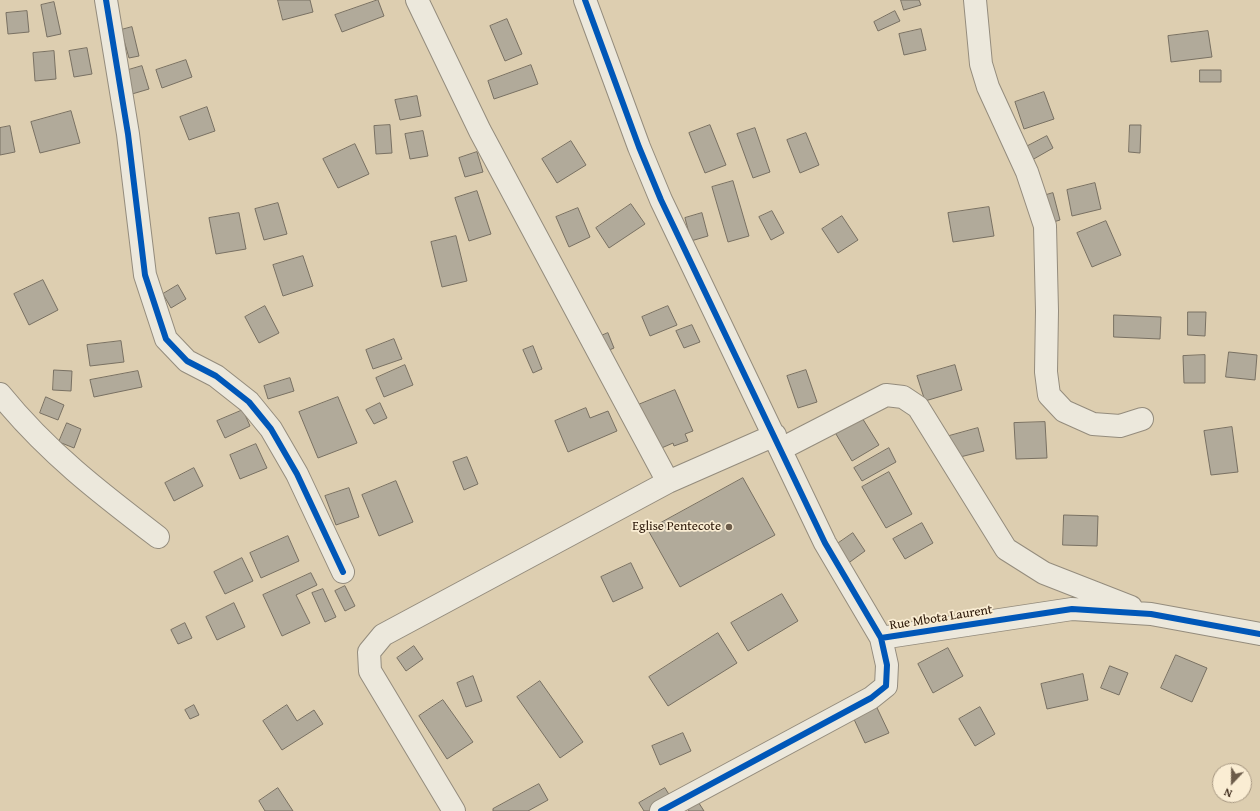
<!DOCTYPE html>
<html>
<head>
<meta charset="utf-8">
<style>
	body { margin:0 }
	#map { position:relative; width:1260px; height:811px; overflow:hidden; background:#e9dfc8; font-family:"Gentium Book Plus",serif }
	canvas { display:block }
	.north { position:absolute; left:1212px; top:763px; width:40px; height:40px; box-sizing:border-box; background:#faedd3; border:1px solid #a69781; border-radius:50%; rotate:202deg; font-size:11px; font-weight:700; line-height:16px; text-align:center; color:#291506 }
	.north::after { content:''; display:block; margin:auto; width:14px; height:18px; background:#6c5c4a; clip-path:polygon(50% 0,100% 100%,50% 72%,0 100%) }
</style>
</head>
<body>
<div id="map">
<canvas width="1260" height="811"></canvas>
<div class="north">N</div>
</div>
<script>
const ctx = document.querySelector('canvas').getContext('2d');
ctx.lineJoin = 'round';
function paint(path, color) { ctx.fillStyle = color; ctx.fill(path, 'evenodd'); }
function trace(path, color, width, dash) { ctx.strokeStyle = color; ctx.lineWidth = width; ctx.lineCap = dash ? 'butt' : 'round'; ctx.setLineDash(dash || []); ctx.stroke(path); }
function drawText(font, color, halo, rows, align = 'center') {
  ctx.font = font + ' "Gentium Book Plus",serif'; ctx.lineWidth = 3.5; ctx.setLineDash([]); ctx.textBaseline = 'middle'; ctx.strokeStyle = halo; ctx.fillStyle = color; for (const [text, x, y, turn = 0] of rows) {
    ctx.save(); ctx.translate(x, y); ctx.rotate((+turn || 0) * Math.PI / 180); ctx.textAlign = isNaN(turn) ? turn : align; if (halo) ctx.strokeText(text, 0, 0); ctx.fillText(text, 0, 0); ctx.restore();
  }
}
paint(new Path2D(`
	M0,0H1260V811H0ZM1220,771H1244V795H1220Z`), '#ddceb0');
const building = new Path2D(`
	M278,0H310L313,12L283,20Z
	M378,0L384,16L342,32L335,15Z
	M901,0H919L921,5L904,10Z
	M54,2L61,34L47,37L41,5Z
	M27,11L29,32L8,34L6,13Z
	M895,11L900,21L878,31L874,22Z
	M507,19L522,54L505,61L490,26Z
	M132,27L139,56L129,58L121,30Z
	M921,29L926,50L904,55L899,34Z
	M1208,31L1212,57L1171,62L1168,36Z
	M87,48L92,74L74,77L69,51Z
	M54,51L56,79L35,81L33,53Z
	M186,60L192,77L162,88L156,70Z
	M531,65L538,84L494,99L488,81Z
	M142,66L149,89L132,94L125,71Z
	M1200,70H1221V82H1200Z
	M1044,92L1054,119L1024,129L1015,102Z
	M417,96L421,116L400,120L395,100Z
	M207,107L215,131L189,140L180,117Z
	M71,111L80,143L40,153L31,122Z
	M390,125L392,153L376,154L374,126Z
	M710,125L726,165L705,173L689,133Z
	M1130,125H1141L1140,153L1129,152Z
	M10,126L15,152L0,155V128Z
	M755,128L770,172L753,178L737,134Z
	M423,131L428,156L410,159L405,134Z
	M806,133L819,165L800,173L787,140Z
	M1047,136L1053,148L1032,160L1024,148Z
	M571,141L586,165L557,183L542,159Z
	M355,144L369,174L338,188L323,159Z
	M477,152L483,172L465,177L459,158Z
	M733,181L749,236L728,242L712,187Z
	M1095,183L1101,209L1072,216L1067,190Z
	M477,191L491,234L469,241L455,198Z
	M1053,193L1060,220L1050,223L1043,196Z
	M278,203L287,234L264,240L255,209Z
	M631,204L645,224L609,248L596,228Z
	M989,207L994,236L953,242L948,213Z
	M578,208L590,237L569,247L556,217Z
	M772,211L784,233L771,240L759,217Z
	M239,213L246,249L216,254L209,218Z
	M702,213L708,236L691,241L685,218Z
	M842,216L858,240L838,253L822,229Z
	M1106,221L1121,255L1092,267L1077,233Z
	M456,236L467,281L442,287L431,242Z
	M303,256L313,286L283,296L273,265Z
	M43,280L58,310L29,325L14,294Z
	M178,285L186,299L171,308L163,294Z
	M265,306L279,333L259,343L245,317Z
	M668,306L677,325L650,336L642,317Z
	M1188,312H1206L1205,336L1188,335Z
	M1114,315L1161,317L1160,339L1114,337Z
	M692,325L700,342L684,348L676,331Z
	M608,333L614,348L595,356L589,341Z
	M394,339L402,359L373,369L366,350Z
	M121,341L124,362L90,366L87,345Z
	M533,346L542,369L533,373L523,350Z
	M1229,352L1257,355L1255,380L1226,377Z
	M1205,355V383H1184L1183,356Z
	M405,365L413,385L384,397L376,378Z
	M955,365L962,390L925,401L917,376Z
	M54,370L72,371L71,391L53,390Z
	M806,370L817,402L798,408L787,376Z
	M138,371L142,387L94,397L90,380Z
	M290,378L294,391L268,399L264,386Z
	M675,390L693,431L685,434L688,441L674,446L673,443L657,450L638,405Z
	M46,397L64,405L58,420L40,413Z
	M338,397L357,443L318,458L299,412Z
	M380,403L387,418L374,424L366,410Z
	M586,408L590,418L608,411L617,431L568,452L555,421Z
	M243,410L250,426L225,438L217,421Z
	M859,413L879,445L852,461L833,429Z
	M1045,422L1047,458L1016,459L1014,423Z
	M67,423L81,429L74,448L59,442Z
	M1232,427L1238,472L1211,475L1204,431Z
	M978,428L984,451L948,460L942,438Z
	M256,444L267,468L240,479L230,455Z
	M889,448L896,462L862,481L854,468Z
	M467,457L478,484L464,490L453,462Z
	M194,468L203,486L174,501L165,483Z
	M889,472L912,514L886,528L862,487Z
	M743,478L775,535L680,587L648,530Z
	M396,481L413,522L379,536L362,495Z
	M349,488L359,517L336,525L325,496Z
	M1064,515L1098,516L1097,546L1063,545Z
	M922,523L933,543L905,559L893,539Z
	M853,533L865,551L843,567L830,549Z
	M288,536L299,561L261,578L250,553Z
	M242,558L253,581L225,594L214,572Z
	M631,563L643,588L613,602L601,577Z
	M311,573L317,585L296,595L310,623L282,636L263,595Z
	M345,586L355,606L345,611L335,591Z
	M323,589L336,617L325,622L312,593Z
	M782,594L798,621L748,651L731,623Z
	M234,603L245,627L217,640L206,617Z
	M185,623L192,638L178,644L171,630Z
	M718,633L737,663L668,706L649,677Z
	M414,646L423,659L406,671L397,658Z
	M948,648L963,676L933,693L918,664Z
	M1176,655L1207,668L1192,702L1161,688Z
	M1110,666L1128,673L1119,695L1101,688Z
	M1083,674L1088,700L1047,709L1041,684Z
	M473,676L482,701L466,707L457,683Z
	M540,681L583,742L560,758L517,697Z
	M869,691L889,733L865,743L846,702Z
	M443,700L473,742L447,759L419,716Z
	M194,705L199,715L190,719L185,710Z
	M287,705L297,721L314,710L323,724L282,750L263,721Z
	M980,707L995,734L975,746L959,719Z
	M683,733L691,751L660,765L652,746Z
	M539,784L548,800L528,811H493V809Z
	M278,788L293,811H265L259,801Z
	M665,788L678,809L674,811H644L639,803Z
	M695,797L704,811H689L684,804Z`);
paint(building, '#b1aa9a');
trace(building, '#797163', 1);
const minor = new Path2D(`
	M106,0L128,134L145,275L166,339L187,361L216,376L249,402L271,429L297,474L343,572
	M417,0L480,131L668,482
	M585,0L639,147L661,200L825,543L881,638
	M975,0L981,64L988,87L1027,172L1045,226L1047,311L1046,372L1049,395L1064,411L1093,424L1120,426L1142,419
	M0,394C47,452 99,492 158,537
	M781,449L886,395L903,397L918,407L1006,549L1044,573L1131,607
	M454,811L370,671L369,652L383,635L668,482L775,435
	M661,811L871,698L886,686L887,665L881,638L1072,609L1151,614L1260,634`);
trace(minor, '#948c7d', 24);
trace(minor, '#ece8dc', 22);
trace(new Path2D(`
	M106,0L128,134L145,275L166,339L187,361L216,376L249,402L271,429L297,474L343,572
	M585,0L639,147L661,200L825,543L881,638
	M661,811L871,698L886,686L887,665L881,638L1072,609L1151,614L1260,634`), '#0057b8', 6);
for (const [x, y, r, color] of [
	[729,527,4,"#6c5c4a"]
]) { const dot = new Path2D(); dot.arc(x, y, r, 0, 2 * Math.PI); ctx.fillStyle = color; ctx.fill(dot); trace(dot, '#faedd3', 1.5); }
drawText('13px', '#291506', '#faedd3', [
	["Eglise Pentecote",721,527]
], 'right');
drawText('13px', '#291506', '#faedd3', [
	["Rue Mbota Laurent",941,618,-9]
]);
</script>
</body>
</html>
